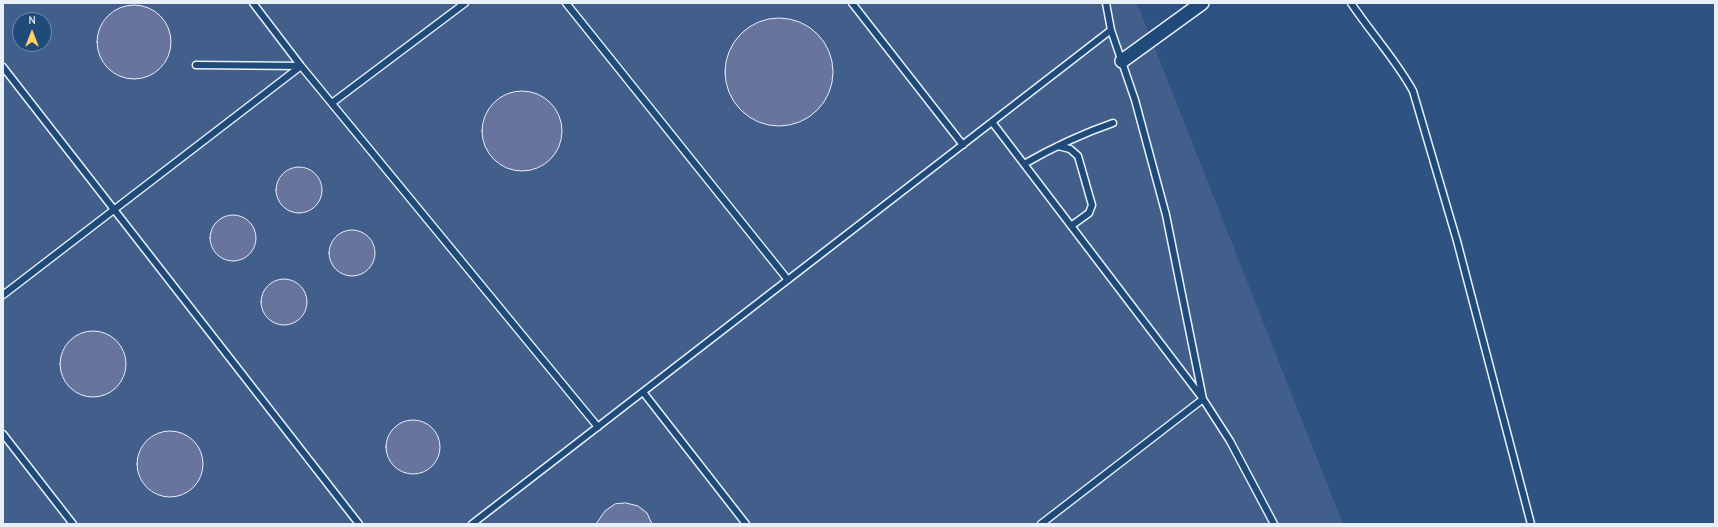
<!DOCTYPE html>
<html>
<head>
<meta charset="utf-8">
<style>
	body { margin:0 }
	#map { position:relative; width:1718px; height:527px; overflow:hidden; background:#2e5281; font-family:"Comic Neue",sans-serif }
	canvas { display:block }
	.frame { position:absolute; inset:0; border:4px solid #e8f1f8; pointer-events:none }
	.north { position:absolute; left:12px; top:12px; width:40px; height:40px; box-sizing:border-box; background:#1f4a7a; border:1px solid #6f8dac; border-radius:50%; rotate:0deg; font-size:11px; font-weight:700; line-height:16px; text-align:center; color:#e8f1f8 }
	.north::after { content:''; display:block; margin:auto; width:14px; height:18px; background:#ffd166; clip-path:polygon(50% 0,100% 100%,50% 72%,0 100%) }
</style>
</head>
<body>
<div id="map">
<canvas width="1718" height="527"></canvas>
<div class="frame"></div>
<div class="north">N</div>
</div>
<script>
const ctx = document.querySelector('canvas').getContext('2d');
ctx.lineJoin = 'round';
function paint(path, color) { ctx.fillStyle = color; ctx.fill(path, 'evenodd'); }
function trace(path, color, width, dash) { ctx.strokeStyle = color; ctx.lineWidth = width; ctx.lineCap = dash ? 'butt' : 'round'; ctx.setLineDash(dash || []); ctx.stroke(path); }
paint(new Path2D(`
	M3,3H1137L1343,524H3ZM20,20H44V44H20Z`), '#425f8c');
const building = new Path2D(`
	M97 42a37 37 0 1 1 74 0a37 37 0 1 1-74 0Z
	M725 72a54 54 0 1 1 108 0a54 54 0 1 1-108 0Z
	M482 131a40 40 0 1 1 80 0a40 40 0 1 1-80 0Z
	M276 190a23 23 0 1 1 46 0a23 23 0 1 1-46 0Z
	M210 238a23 23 0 1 1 46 0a23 23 0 1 1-46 0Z
	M329 253a23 23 0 1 1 46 0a23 23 0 1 1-46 0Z
	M261 302a23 23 0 1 1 46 0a23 23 0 1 1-46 0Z
	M60 364a33 33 0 1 1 66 0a33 33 0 1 1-66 0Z
	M386 447a27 27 0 1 1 54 0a27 27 0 1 1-54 0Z
	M137 464a33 33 0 1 1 66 0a33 33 0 1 1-66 0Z
	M626,503L638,506L647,513L652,524H596L605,511L615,504Z`);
paint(building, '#68739e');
trace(building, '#e8f1f8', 1);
const lane = new Path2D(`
	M253,3L301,66L598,427
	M566,3L788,280
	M852,3L963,145
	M1106,3L1111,30L1135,100L1166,215L1203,399L1230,441L1274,524
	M1351,3C1371,33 1396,60 1413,91L1457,241L1531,524
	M3,67L359,524
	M332,103L465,3
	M992,122L1203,399L1041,524
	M1058,146L1070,149L1078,156L1092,205L1089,213L1071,226
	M1024,164C1052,148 1081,134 1113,123
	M3,295L301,66L196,65
	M643,392L746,524
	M3,434L73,524
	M472,524L1111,30`);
const street = new Path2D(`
	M1122,61L1202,3`);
trace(lane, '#e8f1f8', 9);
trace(street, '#e8f1f8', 16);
trace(lane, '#1f4a7a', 6);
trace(street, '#1f4a7a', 13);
</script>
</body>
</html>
